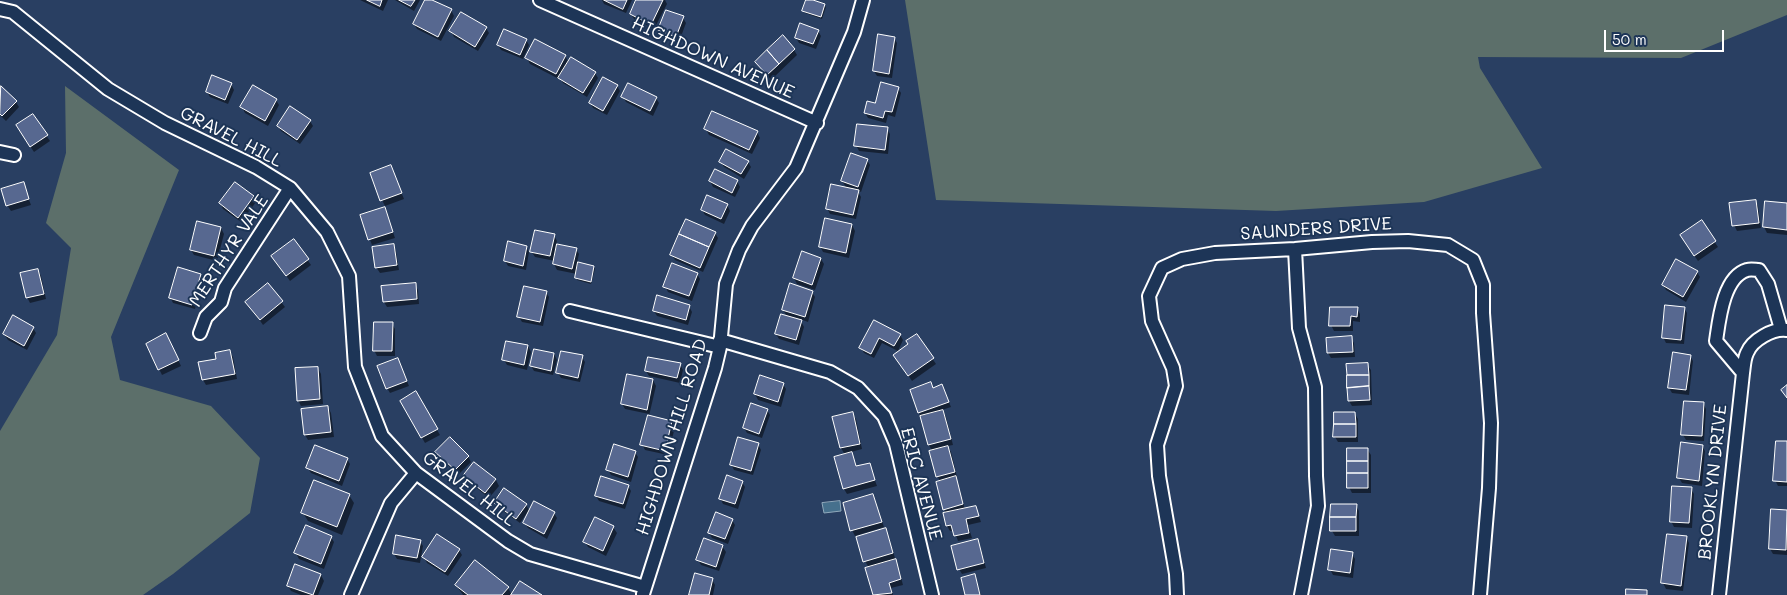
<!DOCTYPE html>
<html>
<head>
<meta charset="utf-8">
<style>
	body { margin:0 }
	#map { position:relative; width:1787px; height:595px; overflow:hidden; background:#293f62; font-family:Mali,sans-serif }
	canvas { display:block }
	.scale { position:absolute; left:1604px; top:30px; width:120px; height:22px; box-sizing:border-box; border:2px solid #fff; border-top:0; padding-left:6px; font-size:15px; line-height:18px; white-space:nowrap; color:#fff; -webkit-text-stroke:4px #1d3557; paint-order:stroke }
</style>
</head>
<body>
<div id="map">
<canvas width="1787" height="595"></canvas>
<div class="scale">50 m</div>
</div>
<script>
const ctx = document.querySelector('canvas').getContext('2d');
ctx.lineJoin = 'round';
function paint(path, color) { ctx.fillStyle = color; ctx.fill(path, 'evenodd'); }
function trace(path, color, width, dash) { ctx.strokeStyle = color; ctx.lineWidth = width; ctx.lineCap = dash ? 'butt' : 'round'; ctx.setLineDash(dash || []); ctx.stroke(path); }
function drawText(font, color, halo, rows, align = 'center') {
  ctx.font = font + ' Mali,sans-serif'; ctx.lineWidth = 4; ctx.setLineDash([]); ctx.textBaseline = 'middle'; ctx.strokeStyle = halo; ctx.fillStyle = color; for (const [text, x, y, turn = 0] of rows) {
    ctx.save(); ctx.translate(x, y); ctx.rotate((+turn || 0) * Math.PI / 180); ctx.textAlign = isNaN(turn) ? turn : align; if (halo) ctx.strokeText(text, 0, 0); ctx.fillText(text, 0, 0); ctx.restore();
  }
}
paint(new Path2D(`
	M905,0H1787V15L1681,58L1478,57L1480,68L1542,168L1424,202L1276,211L936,200Z
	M65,86L179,170L111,337L120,380L211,406L260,458L250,513L173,574L143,595H0V431L57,335L71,248L46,223L66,153Z`), '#5c6f6a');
const water = new Path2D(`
	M840,501L841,511L824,513L822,503Z`);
paint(water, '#46708d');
trace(water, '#90a9bb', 1);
paint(new Path2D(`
	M360,0H388L383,11Z
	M395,0H420L414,11Z
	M426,0H429L451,10L454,16L441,41L417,29L414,24Z
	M602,0H632L626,13L604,4Z
	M638,0H665L667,4L654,29L634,19L631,14Z
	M807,0L824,5L826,7L822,19L805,13L803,11Z
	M683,18L686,23L679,42L663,36L660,30Z
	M486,28L489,33L478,51L454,37L451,31Z
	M818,31L821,36L816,49L799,43L796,38Z
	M894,38L897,43L892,78L877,76L874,71Z
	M526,40L529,45L523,59L501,50L498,45Z
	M794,50L797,55L771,80L756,62Z
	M565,56L569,63L595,73L598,78L587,97L563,83L560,78L559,79L530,64L527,58Z
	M231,84L234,90L228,104L210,97L207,92Z
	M617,86L620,91L607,115L593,108L590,103Z
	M1,88L16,102L19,107L6,121L0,115Z
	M898,88L901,93L895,117L888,115L886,123L868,118L865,113Z
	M623,97L656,98L659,103L653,116L626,102Z
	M276,100L279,105L268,126L245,113L242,107Z
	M33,116L50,141L34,152L20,131Z
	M310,121L313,126L300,144L281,131L278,126Z
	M706,129L757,132L760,138L752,154L709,135Z
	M887,129L890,134L888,154L859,151L856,145Z
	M867,160L870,165L861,192L857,190L861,197L856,219L830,214L827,208L847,189L842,181Z
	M721,162H748L751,167L744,179L724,167Z
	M391,167L404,199L385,206L382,200Z
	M710,181H737L740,187L735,197L713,187Z
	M23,184L31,205L11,211L7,205Z
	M253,197L256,202L241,222L223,209L220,203Z
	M1755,201L1758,206L1761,228L1737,231L1734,225Z
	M1766,202L1787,204V235L1767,233L1764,227Z
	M727,205L730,211L724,224L705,215L702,210Z
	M385,208L395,238L372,245L361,216Z
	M1701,222L1718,247L1698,261L1684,241Z
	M852,225L855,231L849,258L823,252L820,246Z
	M221,228L224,234L217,261L194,255L191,250Z
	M715,233L718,238L703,272L675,260L672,255Z
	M554,235L557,241L556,245L576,249L579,254L577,263L594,267L595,269L591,284L577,280V274L557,270L554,264L555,261L535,257L531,251Z
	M294,240L311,265L290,281L276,261Z
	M393,246L396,251L399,270L380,273L376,267Z
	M526,247L529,252L526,270L508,266L505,261Z
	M821,259L824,264L815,290L797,284L794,278Z
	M38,270L41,276L46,299L30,303L27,297Z
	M1697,272L1700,277L1686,302L1666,290L1663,285Z
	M697,274L700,279L692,301L668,292L665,286Z
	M200,275L204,280L195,309L173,303L170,297Z
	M415,284L418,290L419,304L387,307L384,302Z
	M268,285L285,307L263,325L247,302Z
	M546,292L549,297L543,326L522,322L519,317Z
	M812,292L815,297L808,322L800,319L804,327L799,345L779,339L776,334L788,318L783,310Z
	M689,306L692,312L688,325L657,316L654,311Z
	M1684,308L1687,313L1684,344L1666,343L1663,337Z
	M1357,309L1360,314V322L1353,321V331H1334L1331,325Z
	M874,322L900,335L903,340L898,351L882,343L874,358L864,353L861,348Z
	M392,324L395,329V356H377L374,350Z
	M33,328L36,333L27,350L8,340L4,334Z
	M917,336L936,364L912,381L898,360Z
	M1351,338L1354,343L1355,357L1331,358L1328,353Z
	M169,340L181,366L162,375L147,344Z
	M528,346L531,352L527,370L507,365L504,360Z
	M230,352L233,357L237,379L206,385L203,380L218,360Z
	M554,354L557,360L553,375L534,371L531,366Z
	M1690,356L1693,361L1689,395L1672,393L1669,388Z
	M582,357L585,362L580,382L561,378L558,373Z
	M680,364L683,370L680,383L649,376L646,371Z
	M400,365L409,386L390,393L387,388Z
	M1367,365L1371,370L1372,405L1352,406L1349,401Z
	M318,368L321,374L323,404L301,406L298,400Z
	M653,380L656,386L649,416L672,422L675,427L668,455L645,450L642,444L649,414L625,409L622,404Z
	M783,384L786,389L781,407L758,400L755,394Z
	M942,386L951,407L942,410L946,417L953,445L947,446L951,452L957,477L955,478L958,483L965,510L976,507L981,522L968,525L972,538L958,541L954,530L950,531L947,526L941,482L937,476L932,451L929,445L919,412L933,389Z
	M416,393L440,435L425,443L401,401Z
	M1703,403L1706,409L1704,441L1686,440L1683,435Z
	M328,407L331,413L334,437L308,440L305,435Z
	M767,410L770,415L762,438L747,433L744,428Z
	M852,414L856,419L862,449L851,452L857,467L869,464L877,486L847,494L844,489L845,455L841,448L834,418Z
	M1355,414L1358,419V442H1338L1335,437Z
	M1787,443V486H1778L1775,480Z
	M758,444L761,450L753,475L734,470L731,464Z
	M1702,446L1705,451L1702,486L1682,483L1679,478Z
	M1367,449L1371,455V493H1352L1349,487Z
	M437,452L468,456L471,462L458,475L440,457Z
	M635,452L638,457L631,482L611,475L608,470Z
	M347,459L350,464L342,486L311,473L308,468Z
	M475,463L496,480L499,486L489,498L468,481L465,476Z
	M742,482L745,487L738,509L723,504L720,498Z
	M628,486L631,491L625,509L599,501L596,496Z
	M1691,489L1694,494L1692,528L1674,527L1671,521Z
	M349,495L354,503L342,535L308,521L303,513Z
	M873,496L884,527L855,536L852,530Z
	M496,503L526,505L529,510L520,523L499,508Z
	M1356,506L1359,511V536H1335L1332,531Z
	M1772,511L1787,512V555L1773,554L1770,549Z
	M554,513L557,518L547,539L528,528L525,523Z
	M732,520L735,525L728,544L712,538L709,533Z
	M613,527L617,533L606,556L588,547L585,542Z
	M885,530L888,535L895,558L894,559L898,566L903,585L891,588L893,595H874L866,569L869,568L865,561Z
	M331,537L334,542L324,569L299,559L296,553Z
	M1686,537L1689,543L1683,591L1666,589L1663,583Z
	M977,540L980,546L986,568L962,574L959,569Z
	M420,541L423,546L420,563L397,559L394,554Z
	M722,546L726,552L719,571L701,565L698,560Z
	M459,550L462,555L448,576L427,563L424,557Z
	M1352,554L1355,559L1353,578L1333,575L1330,569Z
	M296,566L321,575L324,581L318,595H301L291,591L288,586Z
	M974,576L981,595H966Z
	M712,579L715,585L713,595H691Z
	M456,585L508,588L512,595H463Z`), '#0007');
const building = new Path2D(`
	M367,0H382L380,6Z
	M399,0H415L411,6Z
	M425,0H432L452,9L438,37L413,24Z
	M604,0H627L623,9Z
	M636,0H663L651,25L630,14Z
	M806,0H813L825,4L821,17L802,11Z
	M666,10L684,16L676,37L658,30Z
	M461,12L487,27L475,47L449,31Z
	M800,23L819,30L813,44L795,38Z
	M504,29L527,39L520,55L497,45Z
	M878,34L895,37L889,74L873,71Z
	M783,35L795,49L779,64L767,50Z
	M535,39L566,55L556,74L525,58Z
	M767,50L779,64L767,75L755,62Z
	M571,57L596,72L583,93L558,78Z
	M212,75L232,83L225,100L206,92Z
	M603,77L618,85L603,111L589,103Z
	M881,82L899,87L892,112L885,111L883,118L864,113L867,101L875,103Z
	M628,83L657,97L650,111L621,97Z
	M253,85L277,99L265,121L240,107Z
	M1,86L17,101L2,116L0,114Z
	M290,106L311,120L297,140L277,126Z
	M712,111L758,131L749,150L704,129Z
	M33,114L48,135L30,147L16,125Z
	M857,124L888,127L885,150L854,146Z
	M726,149L749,161L741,174L719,162Z
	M851,153L868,159L858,187L841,181Z
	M391,165L402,193L380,201L370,173Z
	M715,169L738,180L732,193L709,181Z
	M24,182L29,199L6,206L1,189Z
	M235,182L254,196L238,218L219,203Z
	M831,184L859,190L853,215L826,209Z
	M707,195L728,204L721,219L701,210Z
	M1756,200L1759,223L1732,226L1729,203Z
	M1765,201L1787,203V230L1763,227Z
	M385,207L393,232L368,240L360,215Z
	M825,218L852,224L846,253L819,247Z
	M686,219L716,232L709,247L679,234Z
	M1702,220L1716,241L1694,256L1680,235Z
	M197,221L221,227L214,256L190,250Z
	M535,230L555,234L550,256L530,252Z
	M679,234L709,247L700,268L670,255Z
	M294,239L309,259L286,276L271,256Z
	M508,241L527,246L523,266L504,261Z
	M394,244L397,265L375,268L372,247Z
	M557,244L577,248L572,269L553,264Z
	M802,251L821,258L812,285L793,278Z
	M1676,259L1698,271L1683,297L1662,285Z
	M578,262L594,266L591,282L575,278Z
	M672,263L698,273L689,296L663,287Z
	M178,267L201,274L192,305L169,298Z
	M38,269L44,294L26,298L20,273Z
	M268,283L283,301L260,320L245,302Z
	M416,283L417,299L383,302L381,286Z
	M790,283L813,291L805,317L782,310Z
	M524,286L547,291L540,322L517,317Z
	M657,295L690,305L686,320L653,311Z
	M1665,305L1685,307L1681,340L1662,338Z
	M1330,307H1358L1357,317L1351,316L1350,326H1329Z
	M781,314L802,320L796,340L775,334Z
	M13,315L34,327L24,346L3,334Z
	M874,320L901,334L894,346L879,338L871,354L859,348Z
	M374,322H393L392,351H373Z
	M166,333L179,360L158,370L146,344Z
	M917,334L934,358L908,376L893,355L908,344L906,341Z
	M1352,336L1353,352L1327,353L1326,338Z
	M506,341L528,345L524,365L502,360Z
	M534,349L554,353L551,371L530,366Z
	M230,350L235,374L202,380L198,362L216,359L215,353Z
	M561,351L583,355L578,378L556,373Z
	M1673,352L1691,355L1686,390L1668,388Z
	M648,357L681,363L677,378L645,371Z
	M398,358L407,381L386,389L377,366Z
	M1368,363L1369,375H1347L1346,364Z
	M318,367L320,399L297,401L295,368Z
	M627,374L653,379L647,410L621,404Z
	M760,375L784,383L778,402L754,394Z
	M1347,375H1369V386L1347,388Z
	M931,382L933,388L942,384L949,402L918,413L910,390Z
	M1787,385V398L1781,390Z
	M1369,386L1370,400L1348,401L1347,388Z
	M416,391L438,429L421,438L400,401Z
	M1684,401L1704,402L1702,436L1681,435Z
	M751,403L768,409L759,434L743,428Z
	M328,406L331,432L304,435L301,409Z
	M943,410L951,439L928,445L920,416Z
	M853,412L860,444L840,448L832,417Z
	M1334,412H1355L1356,424H1334Z
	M648,415L672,421L665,451L640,445Z
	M1334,424H1356V437H1333Z
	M450,437L469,456L455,470L435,452Z
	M738,437L759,443L751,471L730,465Z
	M1776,441H1787V482L1773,481Z
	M1681,442L1703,445L1699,481L1677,478Z
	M614,444L636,451L628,477L606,470Z
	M315,445L348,458L339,481L306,468Z
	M948,446L955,472L936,477L929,451Z
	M1347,448H1368V461H1347Z
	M852,452L856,466L870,463L875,480L843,489L834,457Z
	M1347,461H1368V473H1347Z
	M474,462L496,479L485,493L463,476Z
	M1347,473H1368V488H1347Z
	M727,475L743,481L735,504L719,499Z
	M601,476L629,485L623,504L595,496Z
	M956,476L963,504L943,510L936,482Z
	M314,480L350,494L337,527L301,513Z
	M1672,486L1692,487L1689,523L1670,522Z
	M504,488L527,504L516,519L494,503Z
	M873,494L882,522L850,531L843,503Z
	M534,501L555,512L544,534L523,523Z
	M1331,504H1357L1356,517H1330Z
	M976,506L979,516L966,519L969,533L954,536L951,525L946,526L943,513Z
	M1771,509L1787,510L1786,550L1769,549Z
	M716,512L733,519L725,539L708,533Z
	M595,517L614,526L603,551L583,542Z
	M1330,517H1356V531H1330Z
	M306,525L332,536L321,564L294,553Z
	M886,528L893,553L863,562L856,537Z
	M437,534L460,549L445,572L422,557Z
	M1667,534L1687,536L1681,586L1661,583Z
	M396,535L421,540L417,558L393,554Z
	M704,538L723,545L716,567L696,560Z
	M978,539L984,563L957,570L951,546Z
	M1331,549L1353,552L1350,573L1328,570Z
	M896,559L901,579L889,583L892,593L873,595L865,568Z
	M475,560L509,587L502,595H468L455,585Z
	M295,564L321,574L313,595L287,586Z
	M695,573L713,578L709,595H689Z
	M975,574L980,595H965L961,578Z
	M520,581L542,595H511Z
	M1626,589L1647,590V595H1626Z`);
paint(building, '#576890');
trace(building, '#fff', 1);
const street = new Path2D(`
	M540,0L817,123
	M0,9L13,12L108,89L165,123L256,167L290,188L327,232L349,276L355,367L382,436L416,473L508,541L530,554L645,587
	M0,152L14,155
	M1295,249L1299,328L1315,387L1316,476L1318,506L1301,595
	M570,311L720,347
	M200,333L206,317L221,302L225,288L290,188
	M720,340L830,372L858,388L884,416L896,444L932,595
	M1743,373L1716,341C1719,321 1723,277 1747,270C1751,269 1756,270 1759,270L1768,284L1781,329
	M643,594L715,368L720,347L726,284L739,250L752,226L796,168L854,32L863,0
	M351,595L391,503L416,473
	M1177,595L1176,574L1159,476L1157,445L1176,386L1173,368L1152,321L1149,296L1162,268L1182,259L1215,253L1295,249L1372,242L1408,241L1448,245L1473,260L1483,285V313L1491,423L1489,488L1480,595
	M1719,595L1743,373C1744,367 1744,359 1747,353C1752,340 1773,328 1787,330`);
trace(street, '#fff', 16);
trace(street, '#1d3557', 12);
drawText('18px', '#fff', '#1d3557', [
	["HIGHDOWN AVENUE",713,58,24],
	["GRAVEL HILL",231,137,27],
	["SAUNDERS DRIVE",1316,229,-4],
	["MERTHYR VALE",229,251,-57],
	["HIGHDOWN HILL ROAD",672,437,-73],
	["BROOKLYN DRIVE",1713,482,-84],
	["ERIC AVENUE",921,484,75],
	["GRAVEL HILL",469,489,37]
]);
</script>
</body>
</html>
